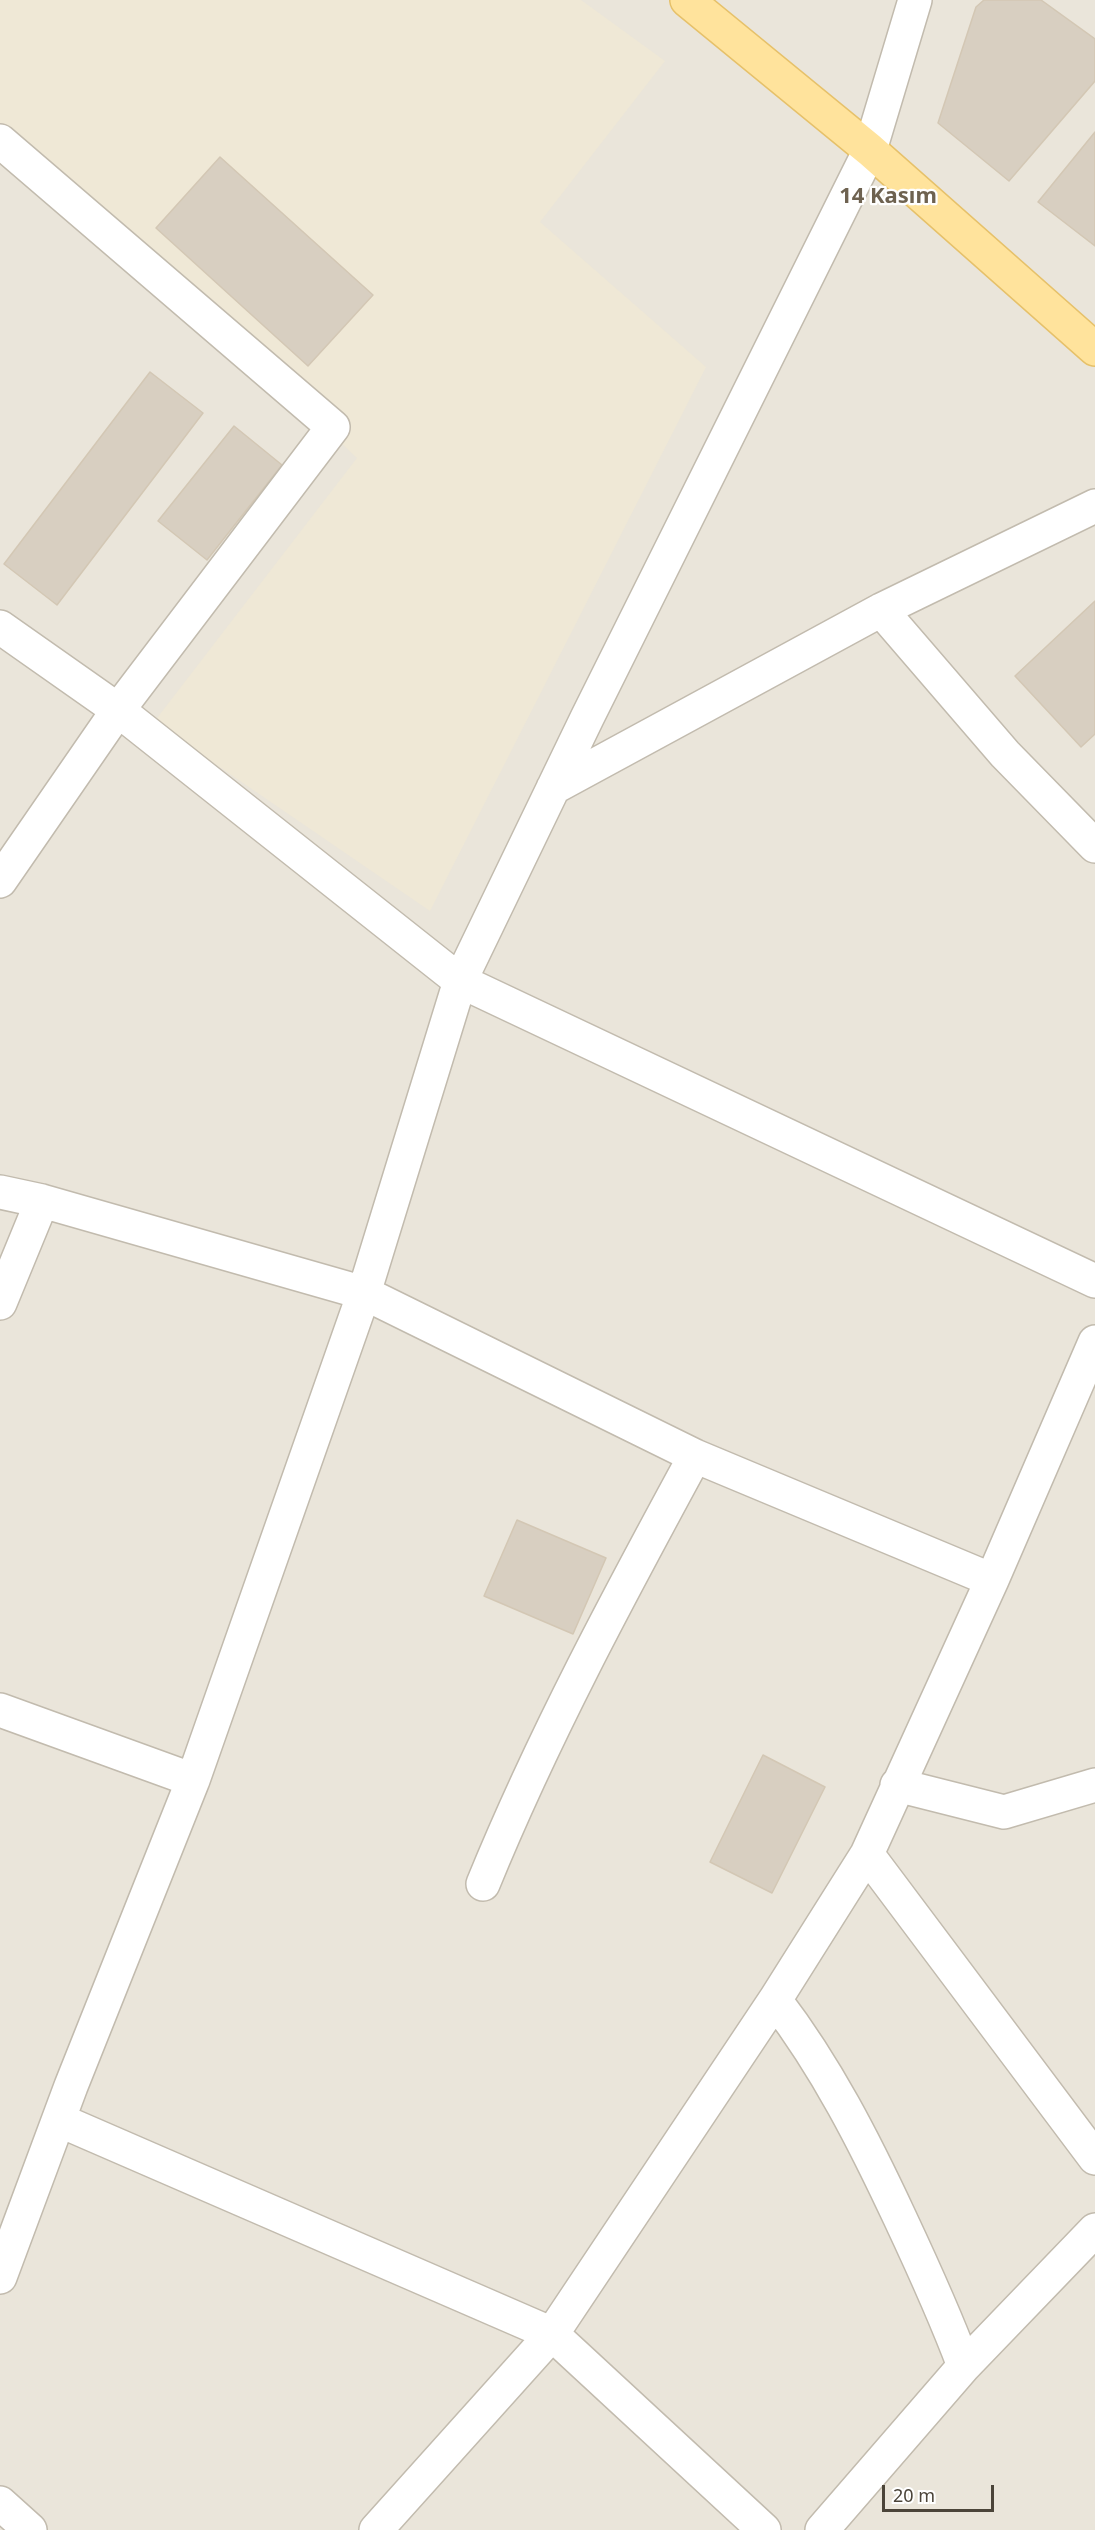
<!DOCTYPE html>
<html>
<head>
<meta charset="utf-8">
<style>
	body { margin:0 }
	#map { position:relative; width:1095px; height:2530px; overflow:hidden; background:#f6f3ec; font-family:"Noto Sans",sans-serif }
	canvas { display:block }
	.scale { position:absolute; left:882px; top:2485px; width:112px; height:27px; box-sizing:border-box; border:3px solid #4b4439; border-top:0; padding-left:8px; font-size:18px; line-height:21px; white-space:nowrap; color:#4b4439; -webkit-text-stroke:4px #fff; paint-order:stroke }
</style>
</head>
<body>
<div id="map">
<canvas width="1095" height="2530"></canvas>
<div class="scale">20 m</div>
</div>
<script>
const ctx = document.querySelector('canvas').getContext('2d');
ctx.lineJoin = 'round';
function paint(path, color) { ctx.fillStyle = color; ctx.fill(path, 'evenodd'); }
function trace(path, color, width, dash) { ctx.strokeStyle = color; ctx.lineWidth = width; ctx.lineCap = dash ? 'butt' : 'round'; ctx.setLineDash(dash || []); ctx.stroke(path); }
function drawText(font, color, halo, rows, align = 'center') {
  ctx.font = font + ' "Noto Sans",sans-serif'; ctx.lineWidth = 4.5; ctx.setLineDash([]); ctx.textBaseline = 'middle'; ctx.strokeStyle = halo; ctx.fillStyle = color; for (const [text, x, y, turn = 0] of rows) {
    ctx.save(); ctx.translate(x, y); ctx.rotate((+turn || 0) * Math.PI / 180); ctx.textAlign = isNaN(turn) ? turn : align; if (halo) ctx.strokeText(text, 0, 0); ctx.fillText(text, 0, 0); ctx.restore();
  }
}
paint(new Path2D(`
	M0,0H1095V2530H0Z`), '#eae5da');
paint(new Path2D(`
	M0,0H581L665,61L540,222L706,367L430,911L154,722L357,458L0,125Z`), '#efe8d6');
const building = new Path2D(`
	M984,0H1041L1095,39V81L1009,181L938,123L976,7Z
	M1095,132V246L1038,202Z
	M220,157L373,295L308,366L156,228Z
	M150,372L203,413L57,605L4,564Z
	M234,426L282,465L207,560L158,521Z
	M1095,601V734L1081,747L1015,676Z
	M517,1520L606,1558L573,1634L484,1596Z
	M763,1755L825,1787L772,1893L710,1862Z`);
paint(building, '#d8cfc1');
trace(building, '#d3c7b4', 1.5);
const minor = new Path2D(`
	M0,141L333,427L118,710L0,881
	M881,610L1005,754L1095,846
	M0,627L118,710L460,981L1095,1281
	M553,788L881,610L1095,506
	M0,1192L42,1201L364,1293L695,1456L992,1580
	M0,1303L42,1201
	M0,1710L193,1780
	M897,1785L1004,1812L1095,1785
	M867,1854L1095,2158
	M483,1884C543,1737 619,1596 695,1456
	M775,2000C827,2068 864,2141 900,2218C923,2267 945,2315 964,2366
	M59,2120L552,2334L764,2530
	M0,2277L71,2086L193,1780L364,1293L460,981L587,718L870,150L915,0
	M0,2503L30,2530
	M376,2530L552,2334L775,2000L867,1854L992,1580L1095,1342
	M822,2530L964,2366L1095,2230`);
const major = new Path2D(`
	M687,0L870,150L1095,349`);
trace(minor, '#c2bbae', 36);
trace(major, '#e6c16a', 36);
trace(minor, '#fff', 33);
trace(major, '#ffe39c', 33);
drawText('bold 22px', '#6e6250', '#fff', [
	["14 Kasım",888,197]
]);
</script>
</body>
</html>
